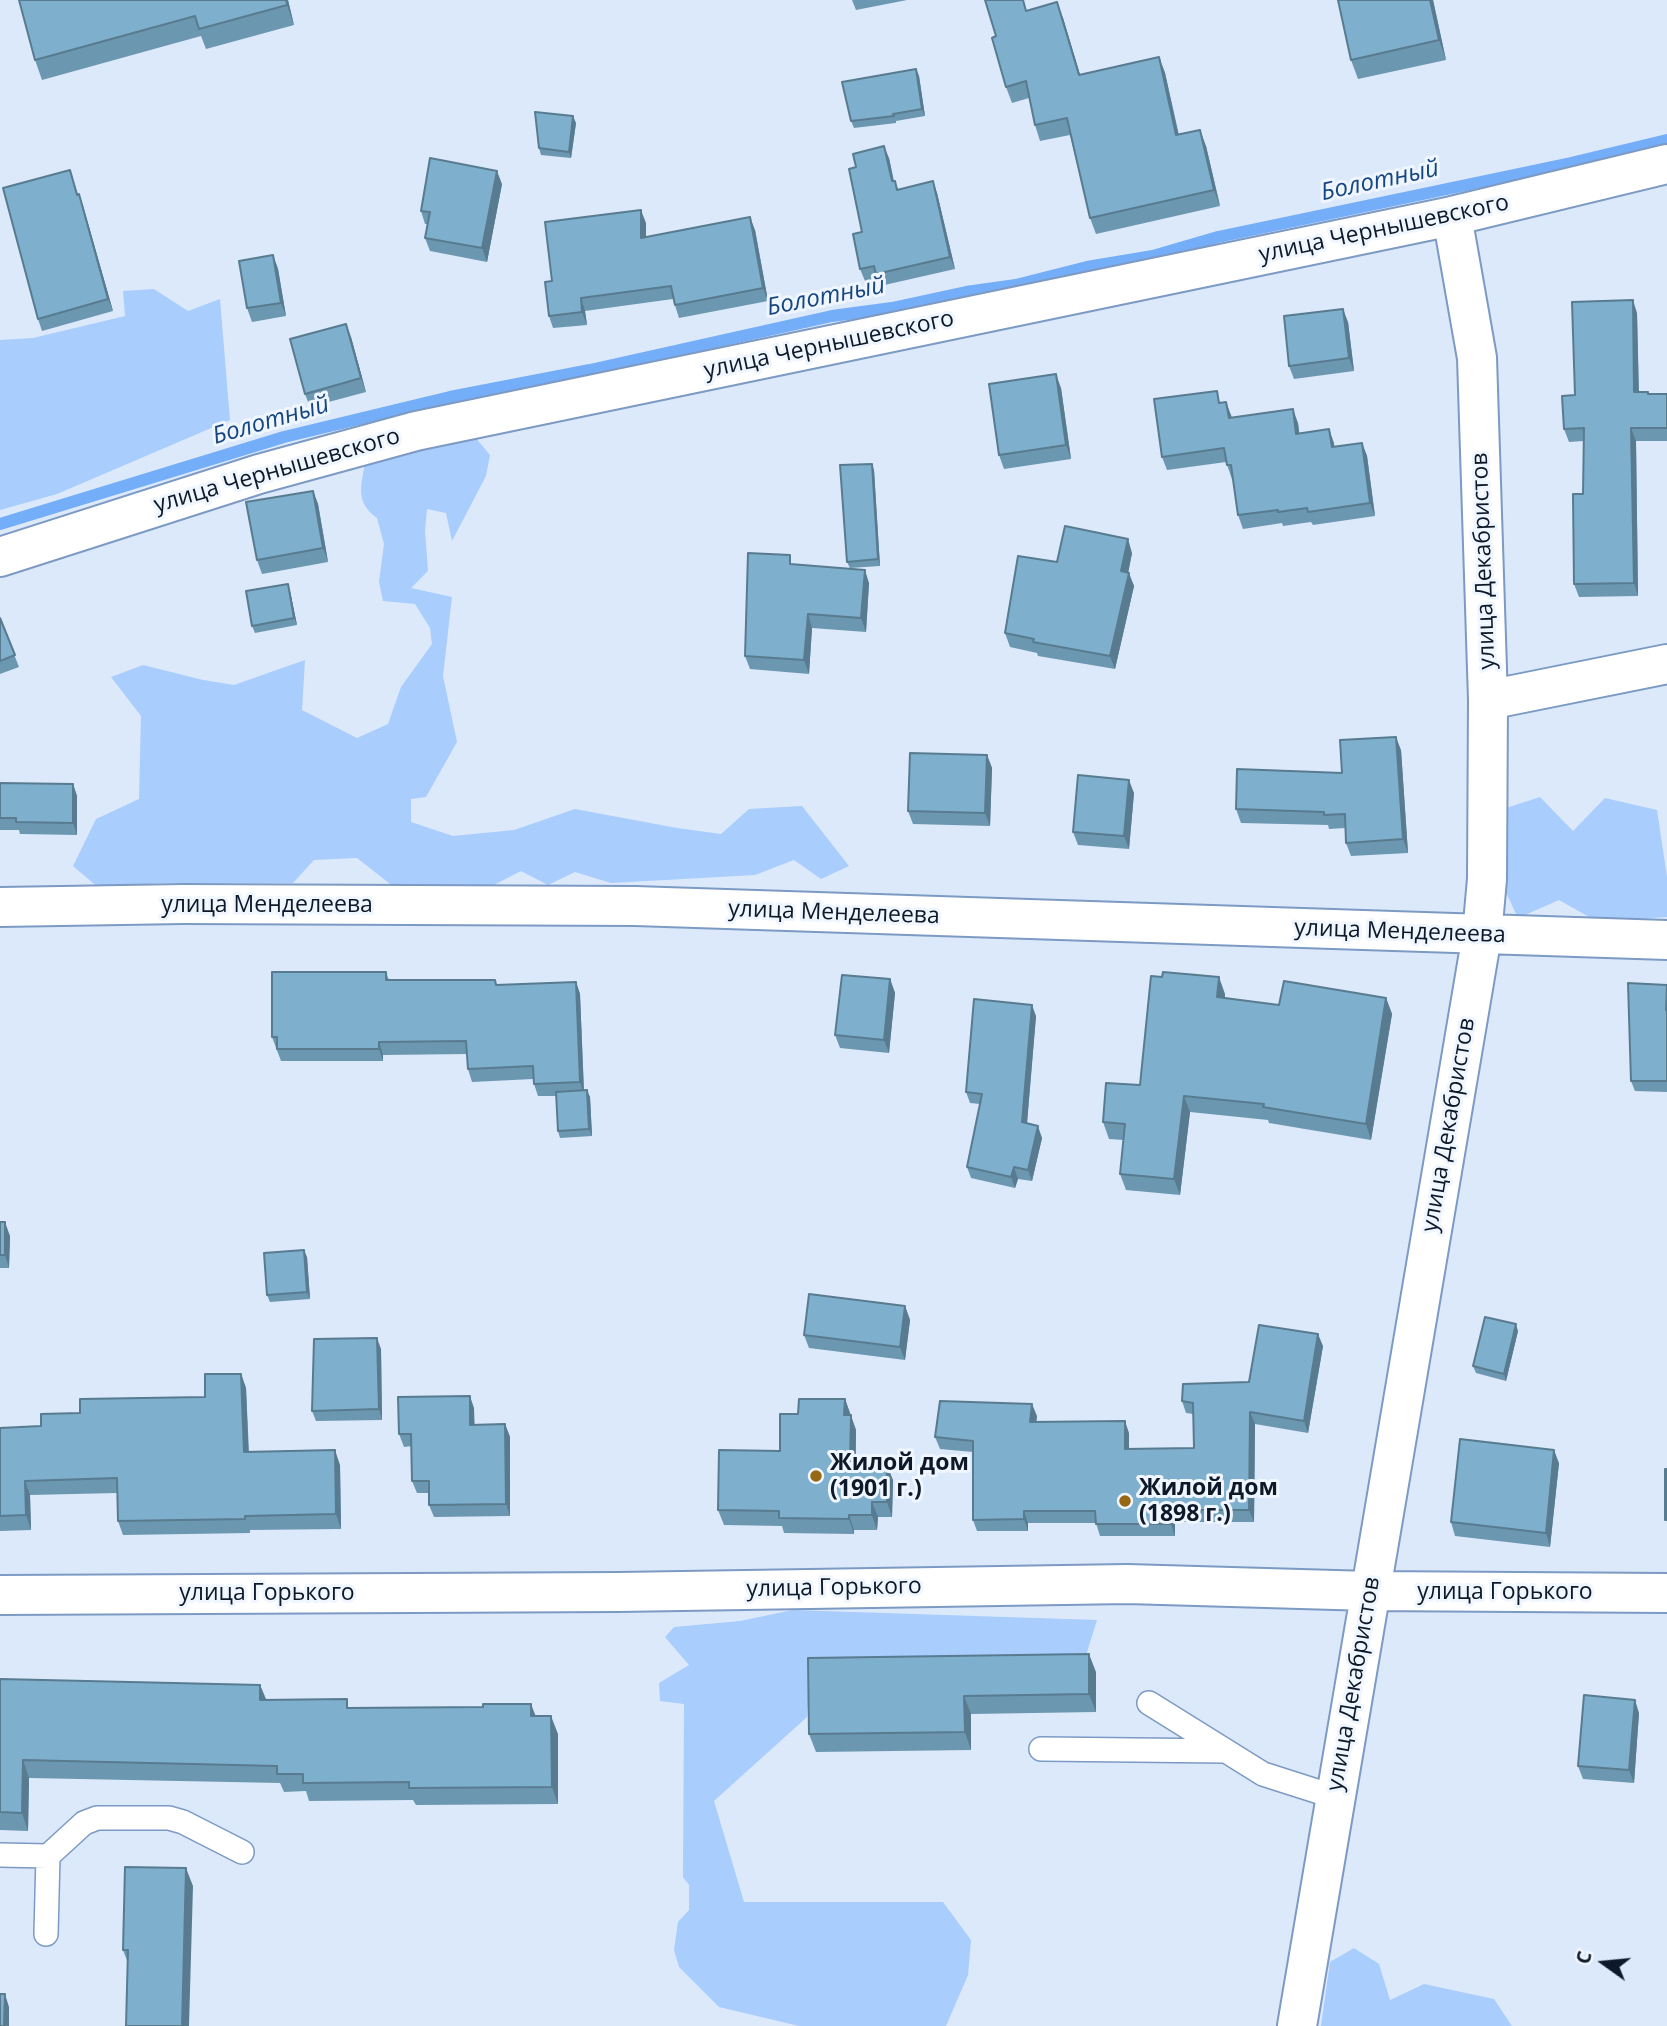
<!DOCTYPE html>
<html>
<head>
<meta charset="utf-8">
<style>
	body { margin:0 }
	#map { position:relative; width:1667px; height:2026px; overflow:hidden; background:#dce9fb; font-family:"Open Sans",sans-serif }
	canvas { display:block }
	.north { position:absolute; left:1569px; top:1928px; width:70px; height:70px; -webkit-text-stroke:5px #eff6ff; paint-order:stroke; rotate:285deg; font-size:19px; font-weight:700; line-height:28px; text-align:center; color:#0d1928 }
	.north::after { content:''; display:block; margin:auto; width:24px; height:32px; background:#0d1928; clip-path:polygon(50% 0,100% 100%,50% 72%,0 100%) }
</style>
</head>
<body>
<div id="map">
<canvas width="1667" height="2026"></canvas>
<div class="north">С</div>
</div>
<script>
const ctx = document.querySelector('canvas').getContext('2d');
ctx.lineJoin = 'round';
function paint(path, color) { ctx.fillStyle = color; ctx.fill(path, 'evenodd'); }
function trace(path, color, width, dash) { ctx.strokeStyle = color; ctx.lineWidth = width; ctx.lineCap = dash ? 'butt' : 'round'; ctx.setLineDash(dash || []); ctx.stroke(path); }
function drawText(font, color, halo, rows, align = 'center') {
  ctx.font = font + ' "Open Sans",sans-serif'; ctx.lineWidth = 6; ctx.setLineDash([]); ctx.textBaseline = 'middle'; ctx.strokeStyle = halo; ctx.fillStyle = color; for (const [text, x, y, turn = 0] of rows) {
    ctx.save(); ctx.translate(x, y); ctx.rotate((+turn || 0) * Math.PI / 180); ctx.textAlign = isNaN(turn) ? turn : align; if (halo) ctx.strokeText(text, 0, 0); ctx.fillText(text, 0, 0); ctx.restore();
  }
}
paint(new Path2D(`
	M154,289L188,311L220,299L230,420L57,494L0,510V340L33,338L125,316L123,291Z
	M475,437L490,455L486,476L452,541L446,513L427,509L425,531L428,571L411,588L452,597L443,676L457,742L426,797L411,799V822L453,836L514,830L575,809L677,828L721,834L749,809L802,806L849,866L821,879L794,860L755,875L611,883L575,872L548,885L521,871L488,888L394,887L357,858L314,860L293,883H158L100,889L73,866L96,819L139,799L141,716L111,677L143,665L203,680L234,685L305,660L302,710L357,738L388,724L401,687L432,644L430,628L415,604L383,601L379,582L384,544L377,518C355,502 361,487 365,463L414,447Z
	M1540,797L1573,831L1605,798L1657,810L1667,877V917L1598,922L1559,900L1518,918L1503,886L1500,810Z
	M793,1610L1097,1620L1083,1665L811,1671L807,1717L714,1801L744,1902H943L971,1940L968,1975L946,2026H799L719,2007L679,1967L674,1950L678,1922L689,1910V1885L683,1877L684,1704L660,1701L659,1683L689,1665L665,1637L674,1627L740,1621Z
	M1354,1948L1379,1964L1390,2000L1424,1984L1494,1999L1512,2026H1321L1330,1962Z`), '#a9cdfd');
trace(new Path2D(`
	M0,524L284,437L450,397L590,370L832,316L892,308L966,292L1016,285L1087,267L1153,256L1218,237L1571,163L1667,140`), '#74adf8', 12);
const service = new Path2D(`
	M1149,1703L1263,1774L1335,1797
	M1041,1749L1226,1751
	M0,1855L48,1856L84,1823L97,1818H169L183,1822L242,1852
	M46,1934L48,1856`);
const minor = new Path2D(`
	M0,557L259,474L416,431L1452,216L1667,164
	M1488,700L1667,664
	M0,907L183,904L635,906L1667,940
	M0,1595L618,1592L1127,1584L1370,1591L1667,1593
	M1297,2026L1482,935L1487,879L1488,700L1477,358L1452,216`);
trace(service, '#7c9ac3', 26);
trace(minor, '#7c9ac3', 42);
trace(service, '#fff', 23);
trace(minor, '#fff', 38);
paint(new Path2D(`
	M19,0H288L294,25L206,49L201,36L42,80L35,60Z
	M852,0H907L856,10Z
	M1338,0H1433L1446,60L1358,79L1351,60Z
	M1027,11L1063,18L1080,75L1159,57L1165,73L1179,135L1206,146L1220,206L1096,234L1090,218L1070,135L1040,141L1035,125L1029,98L1012,103L1006,87L996,36Z
	M916,69L919,76L925,116L896,121V123L854,128L851,121Z
	M576,123L571,158L541,155L539,148Z
	M889,158L894,181L898,189L937,193L955,269L880,286L878,278L865,281L860,269L862,232Z
	M74,182L78,194H79L83,206L113,311L42,331L38,319Z
	M502,184L487,262L430,251L425,238L427,224H425L421,211Z
	M646,223V237L755,230L768,301L679,318L673,299L585,311L587,325L553,328L549,316L552,281Z
	M273,255L278,269L286,316L252,322L247,308Z
	M1637,313L1639,392L1649,394H1667V441H1636L1638,596L1579,597L1574,584L1583,494V441L1569,442L1564,429L1575,395Z
	M1348,322L1354,371L1294,379L1289,366Z
	M351,337L366,392L310,407L305,394Z
	M1061,388L1071,459L1004,469L999,455Z
	M1221,403L1231,415L1232,418L1298,423L1299,433L1329,429L1334,447L1362,443L1367,456L1375,516L1313,525L1311,522L1283,526L1282,523L1243,529L1238,515L1233,479H1232L1226,462L1167,470L1162,457Z
	M874,470L880,566L850,568L847,562Z
	M313,491L318,504L328,562L262,574L257,560Z
	M1132,553L1128,573L1134,586L1115,669L1038,656L1037,653L1010,647L1005,633L1057,562Z
	M794,564L869,583L866,632L812,628L809,674L750,669L745,656Z
	M290,591L297,625L255,633L252,626Z
	M0,618L19,667L0,674Z
	M1401,750L1408,853L1351,856L1346,843L1345,828L1329,829L1328,825L1241,823L1236,809L1342,773Z
	M987,755L992,768L990,826L913,824L908,811Z
	M0,783L73,784L77,796V835L20,834L19,830H0Z
	M1134,793L1129,849L1078,845L1073,832Z
	M386,972L389,980H495L497,985L576,982L580,994L584,1090L590,1097L592,1136L560,1138L558,1131L556,1096H538L534,1084L533,1079L472,1082L468,1069L467,1054L383,1055V1061H281L272,1037Z
	M1162,977L1225,994V998L1279,1005L1386,998L1392,1014L1371,1140L1269,1123L1268,1120L1190,1112L1180,1195L1126,1190L1120,1174L1123,1140L1109,1139L1103,1122L1140,1085Z
	M890,979L895,993L889,1053L840,1048L835,1035Z
	M1667,985V1092L1635,1091L1631,1081Z
	M1036,1016L1027,1124L1042,1138L1032,1181L1018,1179L1015,1188L971,1178L967,1167L980,1104L970,1103L966,1092Z
	M0,1222L10,1236L9,1268H0Z
	M307,1257L310,1299L270,1302L267,1295Z
	M905,1306L910,1320L905,1360L809,1348L804,1335Z
	M1518,1331L1506,1381L1476,1373L1473,1366Z
	M1323,1346L1308,1433L1255,1424L1254,1522H1175V1536H1100L1096,1523H1028V1531H977L973,1520V1452L940,1449L935,1437L1037,1416L1036,1422L1129,1433V1449L1194,1448L1193,1414L1186,1413L1182,1401L1249,1382Z
	M381,1349L382,1420L316,1421L312,1411Z
	M241,1374L246,1388L249,1452L340,1465L341,1529L250,1530V1533L123,1535L118,1521L117,1493L30,1495L31,1530L0,1531V1428L41,1426L80,1413L205,1397Z
	M845,1399L856,1430V1464L893,1480L892,1517H878L877,1530H854V1534L784,1533L782,1526L724,1525L718,1510L780,1451L798,1414Z
	M474,1408V1425L505,1424L510,1437V1516L434,1517L429,1505V1493H417L412,1481V1446L404,1447L399,1434Z
	M1559,1463L1550,1547L1455,1536L1451,1522Z
	M808,1658L1096,1672V1712L971,1714V1750L816,1752L809,1734Z
	M0,1679L260,1685L266,1699L350,1708L536,1716L558,1734V1804L416,1805L413,1800L309,1801L306,1791L284,1792L280,1783L29,1778L28,1831L0,1830Z
	M1639,1713L1634,1783L1583,1779L1578,1766Z
	M193,1886L128,1963L123,1950Z`), '#6c97b1');
paint(new Path2D(`
	M286,0H288L294,25L287,5Z
	M1430,0H1433L1446,60L1439,40Z
	M1057,2L1063,18L1085,91L1079,75Z
	M1159,57L1165,73L1182,151L1176,135Z
	M916,69L919,76L925,116L922,109Z
	M573,116L576,123L571,158L569,152Z
	M1200,130L1206,146L1220,206L1214,190Z
	M884,146L889,158L896,193L892,181Z
	M497,171L502,184L487,262L482,248Z
	M933,181L937,193L955,269L950,257Z
	M79,194L83,206L113,311L108,299Z
	M641,210L646,223V250L641,238Z
	M750,217L755,230L768,301L763,288Z
	M273,255L278,269L286,316L281,303Z
	M581,298L585,311L587,325L582,312Z
	M1633,300L1637,313L1639,405L1634,392Z
	M1343,309L1348,322L1354,371L1349,358Z
	M346,324L351,337L366,392L361,378Z
	M1056,374L1061,388L1071,459L1066,445Z
	M1226,402L1231,415L1234,431L1229,418Z
	M1293,409L1298,423L1301,447L1296,434Z
	M1631,428L1636,441L1638,596L1634,583Z
	M1329,429L1334,443L1336,460L1332,447Z
	M1362,443L1367,456L1375,516L1370,503Z
	M872,464L874,470L880,566L878,559Z
	M313,491L318,504L328,562L323,548Z
	M1128,539L1132,553L1126,584L1121,571Z
	M865,570L869,583L866,632L861,618Z
	M1129,573L1134,586L1115,669L1110,656Z
	M288,584L290,591L297,625L294,618Z
	M808,614L812,628L809,674L804,660Z
	M1396,737L1401,750L1408,853L1403,839Z
	M987,755L992,768L990,826L985,813Z
	M1129,780L1134,793L1129,849L1124,836Z
	M73,784L77,796V835L73,823Z
	M1219,977L1225,994L1223,1013L1217,997Z
	M890,979L895,993L889,1053L884,1040Z
	M576,982L580,994L584,1095L580,1082Z
	M1386,998L1392,1014L1371,1140L1366,1124Z
	M1032,1005L1036,1016L1026,1134L1022,1122Z
	M379,1042L383,1055V1061L379,1049Z
	M587,1090L590,1097L592,1136L589,1129Z
	M1184,1096L1190,1112L1180,1195L1174,1179Z
	M1038,1126L1042,1138L1032,1181L1028,1170Z
	M1014,1167L1018,1179L1015,1188L1011,1177Z
	M5,1222L10,1236L9,1268L5,1255Z
	M304,1250L307,1257L310,1299L307,1292Z
	M905,1306L910,1320L905,1360L900,1347Z
	M1516,1324L1518,1331L1506,1381L1504,1374Z
	M1318,1334L1323,1346L1308,1433L1304,1421Z
	M377,1338L381,1349L382,1420L379,1409Z
	M241,1374L246,1388L249,1466L244,1452Z
	M470,1396L474,1408L475,1437L470,1425Z
	M845,1399L856,1430L855,1479L850,1464L844,1415Z
	M1032,1404L1037,1416L1035,1434L1030,1422Z
	M1250,1412L1255,1424L1254,1522L1249,1510Z
	M1125,1421L1129,1433V1461L1125,1449Z
	M505,1424L510,1437V1516L506,1504Z
	M335,1450L340,1465L341,1529L336,1514Z
	M1554,1450L1559,1463L1550,1547L1546,1533Z
	M887,1465L893,1480L892,1517L887,1502Z
	M25,1481L30,1495L31,1530L26,1515Z
	M872,1502L878,1517L877,1530L872,1515Z
	M1171,1510L1175,1522V1536L1171,1524Z
	M1024,1511L1028,1523V1531L1024,1519Z
	M849,1515L854,1530V1534L849,1519Z
	M1089,1654L1096,1672V1712L1089,1694Z
	M260,1685L267,1702L260,1700Z
	M964,1696L971,1714V1750L965,1732Z
	M1635,1700L1639,1713L1634,1783L1629,1770Z
	M531,1704L538,1722L531,1716Z
	M551,1716L558,1734V1804L552,1787Z
	M23,1760L29,1778L28,1831L22,1813Z
	M186,1868L193,1886L189,2026H182Z
	M5,1994L9,2007V2026H4Z`), '#587b90');
const building = new Path2D(`
	M19,0H286L287,5L199,29L195,16L35,60Z
	M985,0H1023L1026,11L1057,2L1079,75L1159,57L1176,135L1200,130L1214,190L1090,218L1067,118L1035,125L1026,81L1006,87L992,38L996,36Z
	M1338,0H1430L1439,40L1351,60Z
	M916,69L922,109L893,114L894,116L851,121L842,82Z
	M535,112L573,116L569,152L539,148Z
	M884,146L892,181H895L897,190L933,181L950,257L876,274L874,266L860,269L853,234L862,232L849,169L856,167L853,154Z
	M430,158L497,171L482,248L425,238L430,212L421,211Z
	M70,170L77,195L79,194L108,299L38,319L3,188Z
	M641,210V238L750,217L763,288L675,305L671,286L581,298L582,312L549,316L545,282L552,281L545,222Z
	M273,255L281,303L247,308L239,261Z
	M1633,300L1634,392H1648V394H1667V428H1631L1634,583L1574,584L1573,494H1583L1584,428L1564,429L1562,396L1575,395L1572,302Z
	M1343,309L1349,358L1289,366L1284,316Z
	M346,324L361,378L305,394L290,339Z
	M1056,374L1066,445L999,455L989,384Z
	M1217,391L1219,403L1226,402L1229,418L1293,409L1296,434L1329,429L1332,447L1362,443L1370,503L1308,512L1307,508L1278,512V510L1238,515L1231,465H1227L1224,448L1162,457L1154,399Z
	M872,464L878,559L847,562L840,465Z
	M313,491L323,548L257,560L246,502Z
	M1065,526L1128,539L1121,571L1129,573L1110,656L1033,642L1034,639L1005,633L1018,556L1057,562Z
	M748,553L790,555V564L865,570L861,618L808,614L804,660L745,656Z
	M288,584L294,618L252,626L246,591Z
	M0,618L15,655L0,661Z
	M1396,737L1403,839L1346,843L1345,814L1324,815V812L1236,809L1237,769L1342,773L1340,740Z
	M910,753L987,755L985,813L908,811Z
	M1078,775L1129,780L1124,836L1073,832Z
	M0,783L73,784V823L16,822V818H0Z
	M272,972H386V980H495L496,985L576,982L580,1082L534,1084L533,1066L468,1069L466,1041L379,1042V1049H277V1037H272Z
	M1163,972L1219,977L1217,997L1279,1005L1284,981L1386,998L1366,1124L1263,1107L1264,1104L1184,1096L1174,1179L1120,1174L1125,1124L1103,1122L1106,1083L1140,1085L1151,976L1162,977Z
	M842,975L890,979L884,1040L835,1035Z
	M1628,983L1667,985L1666,1010H1667V1081H1631Z
	M974,999L1032,1005L1022,1122L1038,1126L1028,1170L1014,1167L1011,1177L967,1167L982,1094L966,1092Z
	M587,1090L589,1129L558,1131L556,1092Z
	M0,1222H5V1255H0Z
	M304,1250L307,1292L267,1295L264,1253Z
	M809,1294L905,1306L900,1347L804,1335Z
	M1485,1317L1516,1324L1504,1374L1473,1366Z
	M1259,1325L1318,1334L1304,1421L1250,1412L1249,1510H1171V1524H1096L1095,1511H1024V1519L973,1520V1441L935,1437L940,1401L1032,1404L1030,1422L1125,1421V1449L1194,1448L1193,1403L1182,1401L1183,1384L1249,1382Z
	M377,1338L379,1409L312,1411L314,1339Z
	M205,1374H241L244,1452L335,1450L336,1514L245,1516V1519L118,1521L117,1478L25,1481L26,1515L0,1516V1428L41,1426V1414L80,1413V1399L205,1397Z
	M470,1396V1425L505,1424L506,1504L429,1505V1481H412L411,1434H399L398,1397Z
	M799,1399H845L844,1415H851L850,1464L887,1465V1502H872V1515H849V1519L779,1518V1511L718,1510L719,1450L780,1451V1414H798Z
	M1460,1439L1554,1450L1546,1533L1451,1522Z
	M1665,1469H1667V1520H1665Z
	M1089,1654V1694L964,1696L965,1732L809,1734L808,1658Z
	M0,1679L260,1685V1700L347,1699V1708L483,1707V1704H531V1716H551L552,1787L409,1788V1782L303,1783V1774H277V1766L23,1760L22,1813L0,1812Z
	M1584,1695L1635,1700L1629,1770L1578,1766Z
	M125,1867L186,1868L182,2026H126L128,1950H123Z
	M0,1994H5L4,2026H0Z`);
paint(building, '#7eb0ce');
trace(building, '#587b90', 2);
for (const [x, y, r, color] of [
	[816,1476,7,"#966816"],
	[1125,1501,7,"#966816"]
]) { const dot = new Path2D(); dot.arc(x, y, r, 0, 2 * Math.PI); ctx.fillStyle = color; ctx.fill(dot); trace(dot, '#eff6ff', 2.5); }
drawText('23px', '#0d1928', '#eff6ff', [
	["улица Чернышевского",1384,229,-12],
	["улица Чернышевского",829,345,-12],
	["улица Чернышевского",277,471,-16],
	["улица Декабристов",1484,561,-92],
	["улица Менделеева",267,905],
	["улица Менделеева",834,913,2],
	["улица Менделеева",1400,932,2],
	["улица Декабристов",1449,1125,-80],
	["улица Горького",834,1588,-1],
	["улица Горького",1505,1592],
	["улица Горького",267,1593],
	["улица Декабристов",1354,1684,-80]
]);
drawText('bold 23px', '#0d1928', '#eff6ff', [
	["Жилой дом",830,1463],
	["(1901 г.)",830,1489],
	["Жилой дом",1139,1488],
	["(1898 г.)",1139,1514]
], 'left');
drawText('italic 24px', '#164681', '#eff6ff', [
	["Болотный",1380,181,-12],
	["Болотный",826,297,-11],
	["Болотный",271,421,-16]
]);
</script>
</body>
</html>
